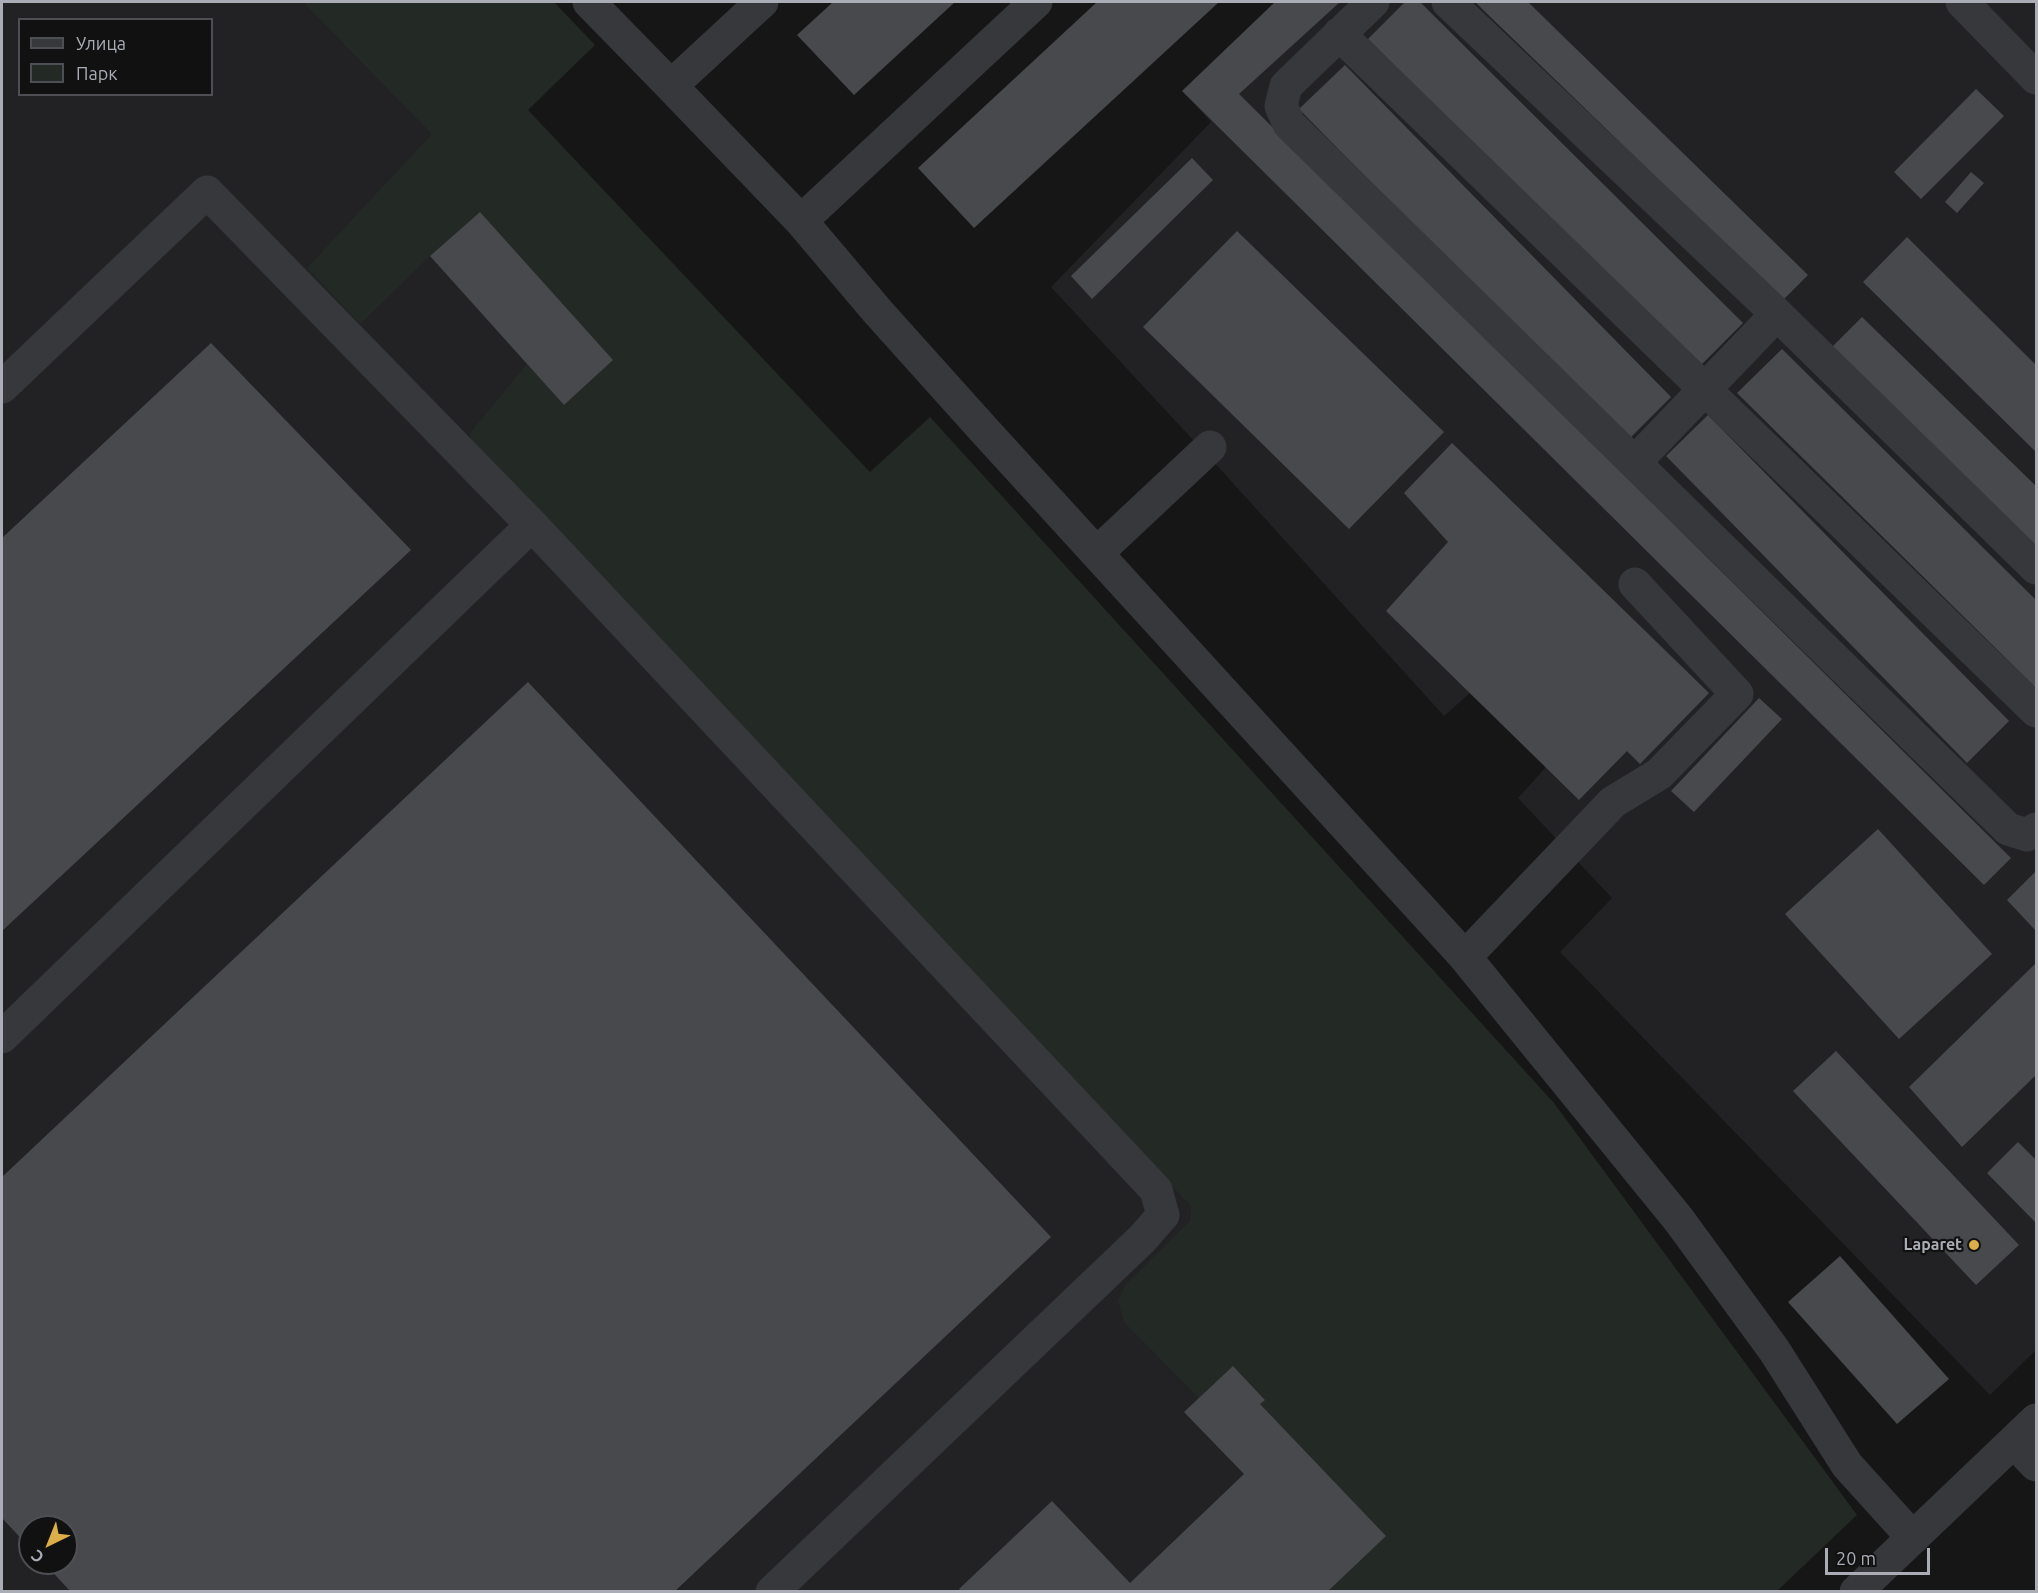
<!DOCTYPE html>
<html>
<head>
<meta charset="utf-8">
<style>
	body { margin:0 }
	#map { position:relative; width:2038px; height:1593px; overflow:hidden; background:#161617; font-family:Ubuntu,sans-serif }
	canvas { display:block }
	.frame { position:absolute; inset:0; border:3px solid #aaadb6; pointer-events:none }
	.legend { position:absolute; left:18px; top:18px; width:195px; height:78px; box-sizing:border-box; background:#111112; border:2px solid #4e4f54; margin:0; padding:8px 10px; list-style:none; font-size:18px; color:#aaadb6 }
	.legend li { display:flex; align-items:center; gap:12px; height:30px }
	.legend b { width:30px; border:2px solid #4e4f54 }
	.north { position:absolute; left:18px; top:1515px; width:60px; height:60px; box-sizing:border-box; background:#111112; border:2px solid #4e4f54; border-radius:50%; rotate:223deg; font-size:16px; font-weight:700; line-height:24px; text-align:center; color:#aaadb6 }
	.north::after { content:''; display:block; margin:auto; width:21px; height:27px; background:#dbae4a; clip-path:polygon(50% 0,100% 100%,50% 72%,0 100%) }
	.scale { position:absolute; left:1825px; top:1548px; width:105px; height:27px; box-sizing:border-box; border:3px solid #aaadb6; border-top:0; padding-left:8px; font-size:18px; line-height:21px; white-space:nowrap; color:#aaadb6; -webkit-text-stroke:4px #111112; paint-order:stroke }
</style>
</head>
<body>
<div id="map">
<canvas width="2038" height="1593"></canvas>
<div class="frame"></div>
<ul class="legend">
<li><b style="height:8px;background:#37383c"></b>Улица</li>
<li><b style="height:16px;background:#232924"></b>Парк</li>
</ul>
<div class="north">С</div>
<div class="scale">20 m</div>
</div>
<script>
const ctx = document.querySelector('canvas').getContext('2d');
ctx.lineJoin = 'round';
function paint(path, color) { ctx.fillStyle = color; ctx.fill(path, 'evenodd'); }
function trace(path, color, width, dash) { ctx.strokeStyle = color; ctx.lineWidth = width; ctx.lineCap = dash ? 'butt' : 'round'; ctx.setLineDash(dash || []); ctx.stroke(path); }
function drawText(font, color, halo, rows, align = 'center') {
  ctx.font = font + ' Ubuntu,sans-serif'; ctx.lineWidth = 4.5; ctx.setLineDash([]); ctx.textBaseline = 'middle'; ctx.strokeStyle = halo; ctx.fillStyle = color; for (const [text, x, y, turn = 0] of rows) {
    ctx.save(); ctx.translate(x, y); ctx.rotate((+turn || 0) * Math.PI / 180); ctx.textAlign = isNaN(turn) ? turn : align; if (halo) ctx.strokeText(text, 0, 0); ctx.fillText(text, 0, 0); ctx.restore();
  }
}
paint(new Path2D(`
	M2,2H413L1777,1592H2ZM20,20H212V94H20ZM30,1527H66V1563H30Z
	M1275,2H2036V1350L1990,1395L1560,952L1612,898L1518,798L1546,767L1470,693L1444,716L1221,470L1051,287L1211,122L1182,91Z`), '#222224');
paint(new Path2D(`
	M303,2H554L595,45L528,110L870,472L930,417L1554,1103L1857,1515L1777,1591H1327L1385,1535L1260,1404L1265,1399L1233,1366L1199,1398L1124,1322L1118,1301L1125,1285L1191,1220V1206L472,446L470,433L527,364L564,405L613,360L480,212L430,256L360,324L307,268L432,134Z`), '#232924');
paint(new Path2D(`
	M833,2H955L854,95L797,35Z
	M1097,2H1219L974,228L918,168Z
	M1275,2H1340L1239,94L2011,858L1984,885L1182,91Z
	M1405,2H1420L1743,323L1699,367L1368,39Z
	M1475,2H1528L1808,275L1783,300Z
	M1345,65L1671,397L1626,442L1299,109Z
	M1976,89L2004,116L1921,199L1894,172Z
	M1192,158L1213,180L1092,299L1071,276Z
	M1971,172L1984,183L1957,213L1945,202Z
	M480,212L613,360L564,405L430,256Z
	M1237,231L1444,432L1349,529L1143,327Z
	M1907,237L2036,365V452L1863,282Z
	M1862,317L2036,486V547L1831,348Z
	M211,343L411,550L2,931V538Z
	M1782,349L2036,600V688L1737,393Z
	M1708,415L2009,721L1967,763L1666,456Z
	M1452,443L1709,693L1640,764L1627,751L1579,800L1386,611L1448,542L1404,493Z
	M528,682L1051,1237L674,1592H71L44,1563H66V1527H30V1548L2,1518V1177Z
	M1759,698L1782,719L1694,812L1671,791Z
	M1878,829L1992,954L1899,1039L1785,914Z
	M2036,871V931L2007,900Z
	M2036,963V1075L1962,1147L1909,1087Z
	M1836,1051L2019,1245L1976,1285L1793,1091Z
	M2018,1142L2036,1160V1223L1987,1173Z
	M1840,1256L1949,1379L1897,1424L1788,1302Z
	M1233,1366L1265,1400L1260,1404L1386,1536L1327,1592H962L959,1589L1052,1501L1130,1583L1244,1474L1184,1412Z`), '#48494c');
trace(new Path2D(`
	M589,2L671,86
	M762,2L671,86L801,221
	M1036,2L801,221L878,312L984,430L1465,957L1679,1220L1774,1350L1847,1465L1913,1538
	M1373,2L1286,86L1281,106L1289,124L2008,829L2027,835L2036,829
	M1448,2L1777,314L2036,568
	M1962,2L2036,78
	M1339,34L2036,711
	M2,387L207,192L532,525
	M1635,462L1777,314
	M1097,553L1210,447
	M1465,957L1613,802L1659,774L1737,694L1635,584
	M2,1037L532,525L1156,1190L1163,1215L1142,1239L772,1592
	M2014,1442L2036,1465
	M1856,1592L2036,1420`), '#37383c', 33);
for (const [x, y, r, color] of [
	[1974,1245,6,"#dbae4a"]
]) { const dot = new Path2D(); dot.arc(x, y, r, 0, 2 * Math.PI); ctx.fillStyle = color; ctx.fill(dot); trace(dot, '#111112', 2); }
drawText('bold 16px', '#aaadb6', '#111112', [
	["Laparet",1962,1245]
], 'right');
</script>
</body>
</html>
